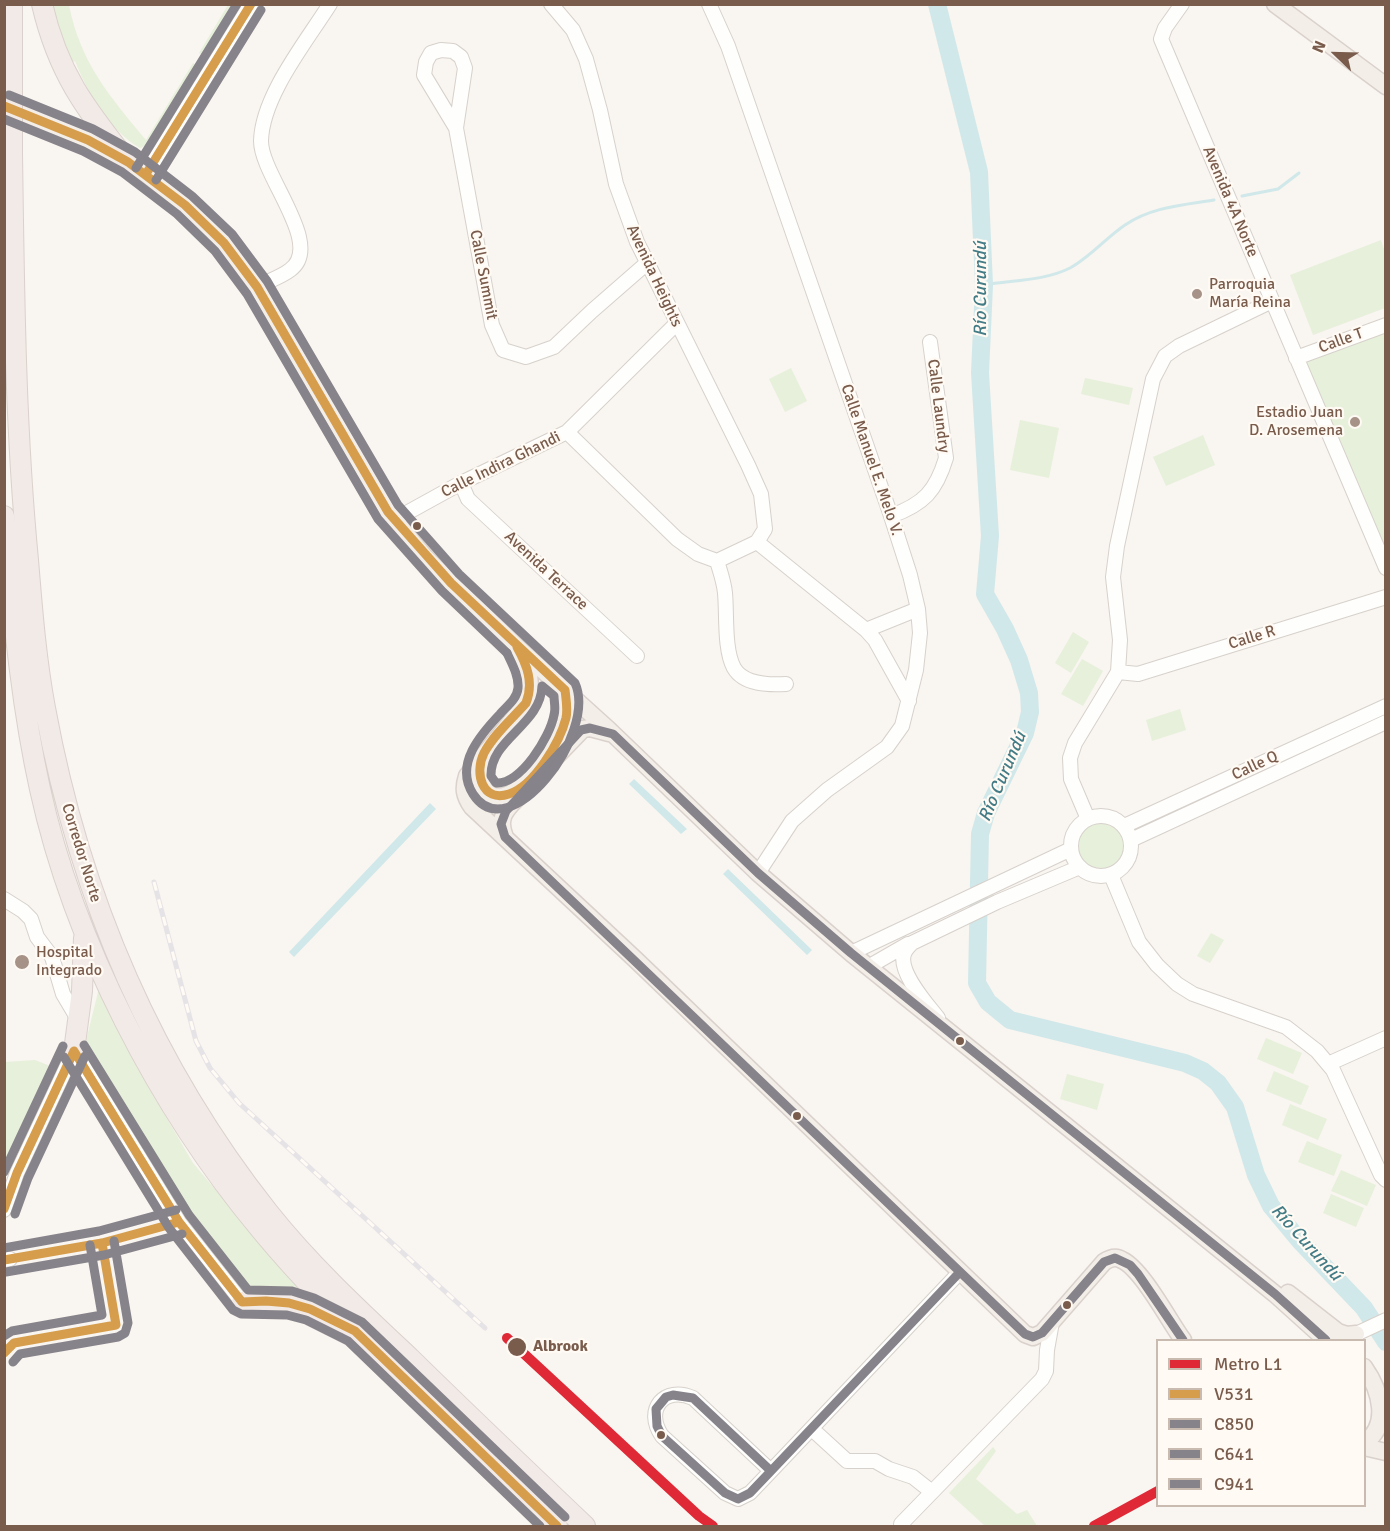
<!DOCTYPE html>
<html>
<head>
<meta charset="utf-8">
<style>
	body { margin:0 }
	#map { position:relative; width:1390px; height:1531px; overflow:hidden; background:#f9f5f0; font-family:Signika,sans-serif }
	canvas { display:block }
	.frame { position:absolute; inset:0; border:6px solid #7a5c4d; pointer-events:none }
	.legend { position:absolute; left:1156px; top:1339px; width:210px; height:168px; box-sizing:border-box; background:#fffaf3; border:2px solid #cabbb1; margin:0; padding:8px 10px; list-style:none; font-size:18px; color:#7a5c4d }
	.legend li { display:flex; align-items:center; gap:12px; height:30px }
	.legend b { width:30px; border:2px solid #cabbb1 }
	.north { position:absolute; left:1306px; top:24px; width:60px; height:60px; -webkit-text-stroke:4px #fffaf3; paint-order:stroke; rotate:293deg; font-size:16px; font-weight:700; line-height:24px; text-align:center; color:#7a5c4d }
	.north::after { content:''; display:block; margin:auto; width:21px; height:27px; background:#7a5c4d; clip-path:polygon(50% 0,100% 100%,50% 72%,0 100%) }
</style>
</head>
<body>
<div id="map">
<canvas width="1390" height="1531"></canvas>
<div class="frame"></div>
<ul class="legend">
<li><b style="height:8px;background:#df2937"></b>Metro L1</li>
<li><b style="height:8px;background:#d59d4c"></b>V531</li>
<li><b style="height:8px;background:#87838a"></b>C850</li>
<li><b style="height:8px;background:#87838a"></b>C641</li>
<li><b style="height:8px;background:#87838a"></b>C941</li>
</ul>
<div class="north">N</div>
</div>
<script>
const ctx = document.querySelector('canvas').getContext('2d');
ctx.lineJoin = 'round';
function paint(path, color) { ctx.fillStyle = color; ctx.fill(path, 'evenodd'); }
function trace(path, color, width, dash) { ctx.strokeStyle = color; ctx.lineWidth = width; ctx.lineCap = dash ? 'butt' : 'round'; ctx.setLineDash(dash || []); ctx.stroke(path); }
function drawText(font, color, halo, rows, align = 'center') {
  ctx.font = font + ' Signika,sans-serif'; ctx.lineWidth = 4.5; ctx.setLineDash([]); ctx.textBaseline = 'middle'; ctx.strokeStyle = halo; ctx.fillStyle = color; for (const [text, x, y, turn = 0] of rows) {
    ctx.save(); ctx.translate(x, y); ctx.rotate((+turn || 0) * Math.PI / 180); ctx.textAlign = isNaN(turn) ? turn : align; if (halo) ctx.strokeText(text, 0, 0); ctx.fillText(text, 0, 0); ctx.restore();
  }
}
paint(new Path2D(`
	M53,5H69C80,62 110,97 146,140L193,63L201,68L150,144L140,148C109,130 88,94 75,61L69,65Z
	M228,5H240L207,57L199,53Z
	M1381,240L1385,252V308L1313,335L1290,275Z
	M1385,325V559L1296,358Z
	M791,368L807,401L785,412L769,379Z
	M1085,378L1133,388L1129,405L1081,394Z
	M1020,420L1059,428L1049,478L1010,470Z
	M1203,435L1215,465L1166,486L1153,457Z
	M1073,632L1089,642L1071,673L1055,663Z
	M1082,659L1103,671L1083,706L1061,694Z
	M1180,709L1186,730L1152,741L1146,720Z
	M1078 846a23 23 0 1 1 46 0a23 23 0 1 1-46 0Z
	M1211,933L1224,940L1210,963L1197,956Z
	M99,988L152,1093L193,1163L309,1301L279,1289L243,1290L185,1221L83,1053Z
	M1266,1038L1302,1053L1293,1074L1257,1059Z
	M35,1060L50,1066L5,1167V1062Z
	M1274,1071L1309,1086L1301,1105L1266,1091Z
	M1067,1074L1104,1084L1097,1110L1060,1099Z
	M1290,1104L1327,1119L1318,1140L1282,1125Z
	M1307,1141L1342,1155L1334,1176L1298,1162Z
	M1341,1170L1376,1185L1367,1206L1331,1191Z
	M1331,1194L1364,1208L1356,1227L1323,1213Z
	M993,1447L996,1451L976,1479L1017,1514L1027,1510L1037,1526H985L949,1493Z`), '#e7f0db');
paint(new Path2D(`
	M634,779L687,829L681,834L629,784Z
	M430,803L436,809L294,957L289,952Z
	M728,869L812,950L807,955L723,874Z`), '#d0e8ea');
trace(new Path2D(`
	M1242,196L1278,189L1299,173
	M984,285C1013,280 1044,281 1070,268C1089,258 1107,237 1125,225C1151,207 1183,205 1214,200`), '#d0e8ea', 3);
trace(new Path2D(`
	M937,4L979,172L984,285L980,373L990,536L985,594L1005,629L1019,660L1029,693L1030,712L1025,733L986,813L980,834L977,983L988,1002L1010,1020L1185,1063L1203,1071L1218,1083L1235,1107L1256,1175L1271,1206L1300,1241L1364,1308L1386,1342`), '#d0e8ea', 18);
const minor = new Path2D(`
	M551,4L573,30L586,59L600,110L616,184L637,242L748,465L761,494L765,529L757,542
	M709,4L728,46L891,516L910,575L918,609L920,633L916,670L902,726L887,747L827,790L792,821L758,873
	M1182,4L1165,28L1161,39L1386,568
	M456,128L424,75L426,62L431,53L441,50L453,51L461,57L465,68L456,128L492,325L503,350L526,357L554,347L592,311L647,263
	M146,174L251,4
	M257,287C268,281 281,277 290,270C325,245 261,176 261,141C262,96 306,42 330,4
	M1296,358L1386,325
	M567,432L677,539L698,554L717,561L757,542
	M461,483L468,499L637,656
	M891,516C924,504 936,491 946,458L930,342
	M394,520L461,483L567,432L676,324
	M757,542L866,630L875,640L909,701
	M717,561C720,571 724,582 725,593C727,614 724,650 734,668C744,685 769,685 786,684
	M866,630L918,609
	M1118,672L1138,674L1386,597
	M1071 846a30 30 0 1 1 60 0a30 30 0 1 1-60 0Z
	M1088,819L1071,779L1070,758L1075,743L1118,672L1120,640L1113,577L1117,546L1153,379L1165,356L1179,346L1272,301
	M1124,826L1386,706
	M1131,840L1386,722
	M1111,875L1139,942L1157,965L1177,984L1193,994L1286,1027L1317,1051L1333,1070L1381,1175L1386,1180
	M4,899L23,911L31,919L37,937L52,957L63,994L79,1021
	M851,953L1071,849
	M868,967L908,944
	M938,1018C927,1004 898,972 904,954C905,950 909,946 912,943L997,902L1080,867
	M74,1051L179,1222L242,1302
	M1328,1064L1386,1038
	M4,1210L17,1173L74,1051
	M4,1260L10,1259
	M1356,1334L1386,1320
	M812,1429L847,1461H875L889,1469L913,1477L932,1492
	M771,1471L693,1398C664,1385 644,1410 662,1436L725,1493L738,1499L750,1493L771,1471L959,1273
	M901,1524L1042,1379L1046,1371L1047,1350L1052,1322`);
const major = new Path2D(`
	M1275,4L1386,86
	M4,106L88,140L128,162L146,174L185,205L224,243L257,287L388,512L425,557L517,647L609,730L758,873L851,953L1275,1294L1326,1340
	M520,653C529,669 534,686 526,703L467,776C463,788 464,796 472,807L636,960L1025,1334L1033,1337L1042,1333L1104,1262C1110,1258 1116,1256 1122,1260C1142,1269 1169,1321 1183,1340
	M482,758C473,782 488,807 513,792C535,779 564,738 567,713C567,705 566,697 565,690
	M553,760L583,729L590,728L609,733
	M505,837C495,814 511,806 525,790
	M1288,1293L1338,1332L1347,1335L1356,1334L1353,1340
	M1364,1367C1381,1391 1390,1426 1364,1443
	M1364,1447L1386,1452`);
const highway = new Path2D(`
	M42,4C58,73 85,108 128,162
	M12,64V4
	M12,153C14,289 15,425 28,560C32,609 36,660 45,708C79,893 151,1064 268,1212C310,1265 361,1312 410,1358C468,1415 527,1471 585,1526
	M4,516C13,608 20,699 40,789C74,944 159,1108 261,1230C303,1281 350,1327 398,1373C450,1425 503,1476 557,1526
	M74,1051L82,991L84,938
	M242,1302C278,1300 308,1306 340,1323`);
trace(minor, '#d7d1cb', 16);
trace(major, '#dad1cc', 19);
trace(highway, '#dad1cc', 22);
trace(minor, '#fefefd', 14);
trace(major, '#f3eee8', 16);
trace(highway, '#f2eae7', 20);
const rail = new Path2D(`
	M154,882L196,1041L210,1068L239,1103L485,1328`);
trace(rail, '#e6e3e7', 5);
trace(rail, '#fffaf3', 3, [9]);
const highwayBridge = new Path2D(`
	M12,153V64`);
trace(highwayBridge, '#dad1cc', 22, []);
trace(highwayBridge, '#f2eae7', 20);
trace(new Path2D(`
	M4,106L88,140L128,162L185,205L224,243L257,287L388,512L451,583L565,690C566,699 568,709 566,718C560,742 534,786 509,794C482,803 474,773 484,753C494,734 512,719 526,703C534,683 527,665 517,647
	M146,174L251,4
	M74,1051L179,1222L242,1302L266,1301L289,1303L310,1309L355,1331L557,1526
	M4,1209L17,1173L74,1051
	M4,1260L102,1243L179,1222
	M4,1353L14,1343L116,1325L102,1243`), '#d59d4c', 9);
trace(new Path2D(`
	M1183,1340L1138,1274L1130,1265L1115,1258L1104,1262L1042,1333L1033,1337L1025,1334L505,837L501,824L506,811L581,730L590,728L613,734L758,873L851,953L1275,1294L1326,1340
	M673,1395L693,1398L771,1471L750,1493L738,1499L725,1493L662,1436L657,1426L656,1409L666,1397Z
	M771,1471L959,1273`), '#87838a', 9);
trace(new Path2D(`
	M4,119L83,151L122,172L177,214L215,251L247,294L378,519L442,591L507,653
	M156,180L261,10
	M542,686L554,696C554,702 556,709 554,715C550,737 521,784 496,783L491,776C490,739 541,725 542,686Z
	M64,1057L169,1228L233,1310L241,1314L287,1315L306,1320L348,1341L540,1526
	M15,1214L28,1178L85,1056
	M6,1272L104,1255L182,1234
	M13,1362L20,1354L118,1337L125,1333L128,1323L114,1241`), '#87838a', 9);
trace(new Path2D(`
	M9,95L93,129L135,152L192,196L232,234L267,281L398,505L459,574L575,683C598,734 509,850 473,794C454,764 481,734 500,714C507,706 517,699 518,688C519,676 512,664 507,653
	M136,168L237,4
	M84,1045L189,1215L248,1290L292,1291L314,1298L362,1322L565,1517
	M4,1172L63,1046
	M4,1248L99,1231L176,1210
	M4,1336L12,1331L102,1315L90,1245`), '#87838a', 9);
trace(new Path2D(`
	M507,1338L699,1516L713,1526
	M1094,1526L1158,1491`), '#df2937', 10);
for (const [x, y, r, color] of [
	[1197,294,6,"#a69286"],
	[1355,422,6,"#a69286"],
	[417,526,5,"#7a5c4d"],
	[22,962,8,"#a69286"],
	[960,1041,5,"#7a5c4d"],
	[797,1116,5,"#7a5c4d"],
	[1067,1305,5,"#7a5c4d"],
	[517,1347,10,"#7a5c4d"],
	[661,1435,5,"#7a5c4d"]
]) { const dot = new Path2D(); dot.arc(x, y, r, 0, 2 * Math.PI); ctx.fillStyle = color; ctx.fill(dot); trace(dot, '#fffaf3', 2); }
drawText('16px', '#7a5c4d', '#fffaf3', [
	["Avenida 4A Norte",1230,202,67],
	["Calle Summit",483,275,79],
	["Avenida Heights",654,276,65],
	["Calle T",1341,341,-20],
	["Calle Laundry",938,406,83],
	["Calle Manuel E. Melo V.",871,460,71],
	["Calle Indira Ghandi",501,465,-26],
	["Avenida Terrace",546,571,43],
	["Calle R",1252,638,-17],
	["Calle Q",1255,766,-25],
	["Corredor Norte",81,853,73]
]);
drawText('16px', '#7a5c4d', '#fffaf3', [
	["Parroquia",1209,285],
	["María Reina",1209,303],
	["Estadio Juan",1343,413,"right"],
	["D. Arosemena",1343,431,"right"],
	["Hospital",36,953],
	["Integrado",36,971]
], 'left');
drawText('bold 16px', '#7a5c4d', '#fffaf3', [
	["Albrook",533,1347]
], 'left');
drawText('italic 18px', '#437c86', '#fffaf3', [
	["Río Curundú",981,289,-90],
	["Río Curundú",1003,777,-67],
	["Río Curundú",1306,1243,48]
]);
</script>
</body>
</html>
